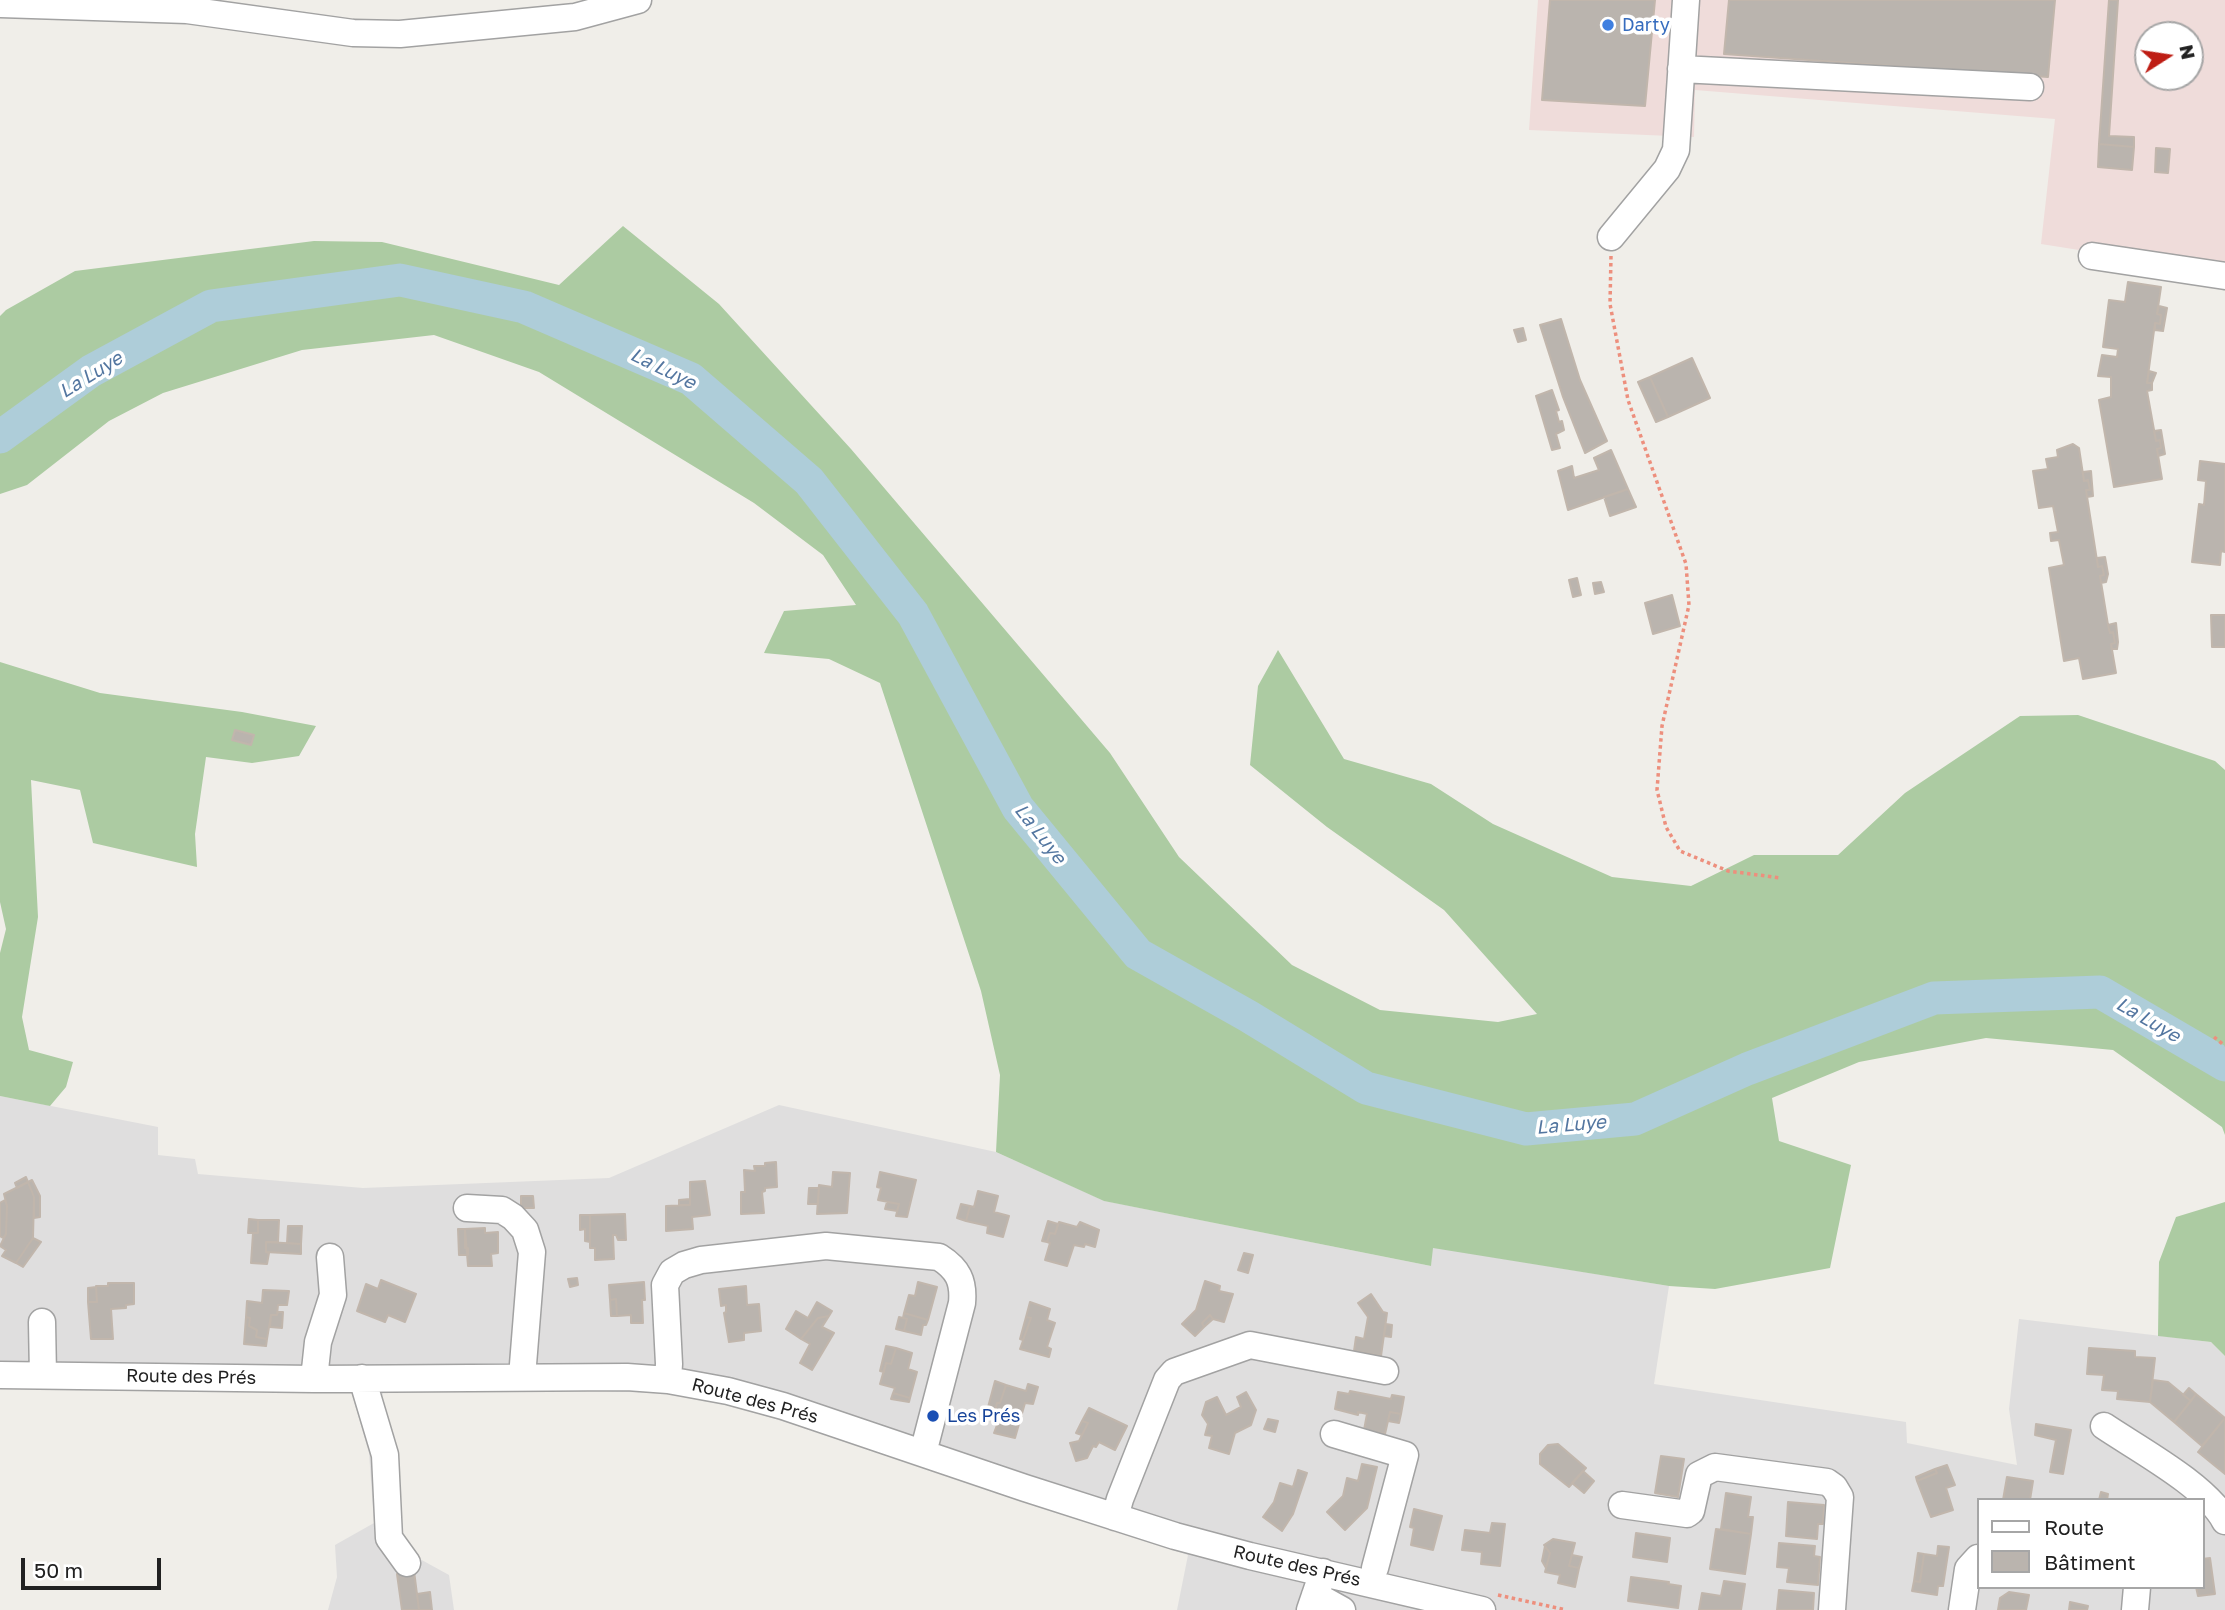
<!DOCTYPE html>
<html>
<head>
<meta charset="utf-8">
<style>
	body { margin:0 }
	#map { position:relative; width:2225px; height:1610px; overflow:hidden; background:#f0eee9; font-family:"Golos Text",sans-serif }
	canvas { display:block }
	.legend { position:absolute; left:1977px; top:1498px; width:228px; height:91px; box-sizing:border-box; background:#fff; border:2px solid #a6a6a6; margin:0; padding:9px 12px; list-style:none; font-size:21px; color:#212121 }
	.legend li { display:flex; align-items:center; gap:14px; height:35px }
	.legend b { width:35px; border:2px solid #a6a6a6 }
	.north { position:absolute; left:2134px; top:21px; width:70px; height:70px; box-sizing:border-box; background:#fff; border:2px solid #a6a6a6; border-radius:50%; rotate:78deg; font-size:19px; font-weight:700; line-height:28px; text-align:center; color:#212121 }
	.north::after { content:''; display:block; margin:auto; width:24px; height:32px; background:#be1d14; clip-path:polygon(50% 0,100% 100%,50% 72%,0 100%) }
	.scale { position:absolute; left:21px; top:1558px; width:140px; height:32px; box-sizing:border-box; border:4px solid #212121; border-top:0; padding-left:9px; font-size:21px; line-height:24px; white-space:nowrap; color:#212121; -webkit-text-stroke:5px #fff; paint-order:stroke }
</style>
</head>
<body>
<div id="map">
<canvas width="2225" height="1610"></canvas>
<ul class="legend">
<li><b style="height:9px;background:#fff"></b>Route</li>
<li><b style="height:19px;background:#bab4ae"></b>Bâtiment</li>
</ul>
<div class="north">N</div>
<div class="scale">50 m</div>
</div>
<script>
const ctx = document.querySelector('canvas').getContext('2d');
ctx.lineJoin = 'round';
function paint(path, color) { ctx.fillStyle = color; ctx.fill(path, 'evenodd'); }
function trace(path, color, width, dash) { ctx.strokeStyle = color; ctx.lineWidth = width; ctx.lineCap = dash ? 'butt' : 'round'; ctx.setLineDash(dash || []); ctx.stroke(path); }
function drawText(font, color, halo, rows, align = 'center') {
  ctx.font = font + ' "Golos Text",sans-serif'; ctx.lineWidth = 7; ctx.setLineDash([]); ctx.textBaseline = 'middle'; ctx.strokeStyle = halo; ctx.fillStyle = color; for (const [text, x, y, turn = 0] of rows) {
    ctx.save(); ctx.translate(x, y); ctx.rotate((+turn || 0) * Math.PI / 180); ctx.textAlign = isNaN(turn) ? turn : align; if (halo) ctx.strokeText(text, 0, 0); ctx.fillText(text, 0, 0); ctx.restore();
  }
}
paint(new Path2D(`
	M0,1096L158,1127V1155L195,1159L198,1174L363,1188L609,1178L779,1105L996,1152L1105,1201L1431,1266L1432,1247L1669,1286L1654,1384L1906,1422L1907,1443L2017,1465L2009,1409L2019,1319L2211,1342L2225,1356V1610H1177L1188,1555L878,1451L698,1395L513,1387L384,1390L378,1408L397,1516L409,1553L449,1575L454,1610H328L337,1577L335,1545L374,1523L369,1453L351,1391L0,1386ZM1978,1500H2202V1587H1978Z`), '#dfdede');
paint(new Path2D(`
	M1538,0H2225V273L2041,244L2055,119L1695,90L1694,137L1529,130ZM2148,35H2190V77H2148Z`), '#efdcda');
paint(new Path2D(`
	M623,226L719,304L851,449L1110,753L1179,857L1292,965L1380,1010L1498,1022L1537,1014L1444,910L1327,827L1250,765L1258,686L1278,650L1344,759L1431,784L1493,824L1612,877L1691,886L1754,855H1838L1905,793L2020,716L2078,715L2215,761L2225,770V1135L2222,1127L2113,1050L1986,1038L1859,1062L1772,1098L1779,1141L1851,1165L1830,1268L1715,1289L1669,1286L1433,1248L1431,1266L1104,1201L996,1152L1000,1075L981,991L880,683L829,659L764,653L784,611L856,605L823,555L754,503L539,372L434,335L302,350L163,393L109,421L27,485L0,494V316L6,310L75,271L314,241L382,242L559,285Z
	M0,662L100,693L242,712L316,726L299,756L252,763L206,757L195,834L197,867L93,843L80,790L31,780L38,917L22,1017L29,1050L73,1062L66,1087L50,1106L0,1096V953L6,929L0,902Z
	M2225,1202V1356L2211,1342L2158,1336L2159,1262L2176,1217Z`), '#accba2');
trace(new Path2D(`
	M0,437L91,371L211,306L400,280L524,307L691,379L809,481L913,614L1018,808L1138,954L1248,1016L1366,1088L1526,1129L1635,1119L1747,1069L1934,998L2100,992L2225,1065`), '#aecdd9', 33);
const building = new Path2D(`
	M1550,0H1655L1645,106L1542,100Z
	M1729,0H2055L2048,77L1724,54Z
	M2109,0H2118L2109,136L2134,137V147L2099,144Z
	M2099,144L2134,147L2132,170L2098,167Z
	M2156,148L2170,149L2168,173L2155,172Z
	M2128,282L2161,287L2157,314L2161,315L2160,324L2155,323L2147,383H2152V390L2147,391L2156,441L2160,440L2161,448L2157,449L2162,479L2114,487L2099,400L2111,397V377L2098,376L2102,355L2117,357L2118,349L2103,347L2109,300L2125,302Z
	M2159,306L2167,308L2163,331L2155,330V323L2160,324L2161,315L2157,314Z
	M1561,319L1580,380L1607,441L1585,453L1563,397L1540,325Z
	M1523,328L1526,340L1518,342L1514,330Z
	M1692,358L1710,398L1668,417L1650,377Z
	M2149,371L2156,373L2152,383H2147Z
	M1650,377L1668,417L1656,422L1638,382Z
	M1552,390L1559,410L1556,411L1559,422L1562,421L1564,430L1556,434L1560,448L1552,450L1536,396Z
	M2161,430L2165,454L2158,456L2157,449L2161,448L2160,440L2156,441L2154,431Z
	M2073,444L2079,448L2084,481L2088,480L2090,490H2086L2098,567L2102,566L2104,575L2100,576L2108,625L2110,633L2113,632L2115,643L2111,644L2116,673L2083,679L2079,658L2064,661L2049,568L2064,565L2059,540L2051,541L2050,533L2058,532L2053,506L2039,508L2033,471L2048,469L2046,459L2058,457L2057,450Z
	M1611,450L1628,489L1568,510L1558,471L1572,466L1574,478L1599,470L1594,458Z
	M2200,461L2225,464V552L2221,551L2220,565L2192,562L2199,504L2204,505L2206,481L2198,480Z
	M2091,471L2093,496L2087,497L2086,490H2090L2088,480L2084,481L2083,472Z
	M1628,489L1636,507L1610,516L1604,497Z
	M2105,557L2108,574L2106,582L2101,583L2100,576L2104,575L2102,566L2098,567L2097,558Z
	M1577,578L1581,595L1573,597L1569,580Z
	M1601,582L1604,592L1595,594L1593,583Z
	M1672,595L1680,626L1653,634L1645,603Z
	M2211,615H2225V647H2212Z
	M2116,623L2118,642L2117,649H2112L2111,644L2115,643L2113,632L2110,633L2108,625Z
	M235,730L254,735L251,745L232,740Z
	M776,1162L777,1187L765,1188V1191L762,1192L764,1213L741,1214V1192H745L744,1170L755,1171L754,1166H765V1163Z
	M833,1172L850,1173L847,1213L817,1214L819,1185L832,1187Z
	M880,1172L916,1180L907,1217L896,1216L899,1204L878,1200L881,1188L877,1187Z
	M26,1177L28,1182L17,1188L15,1183Z
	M32,1180L40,1196V1217L34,1218V1197L28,1182Z
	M705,1181L710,1215L692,1217L693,1229L666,1231V1206L690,1205V1182Z
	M28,1182L34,1197L33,1238L16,1263L2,1256L6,1250L0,1246L6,1234L7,1206L4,1194Z
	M809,1188H819L818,1204H808Z
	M978,1191L998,1196L994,1212L1009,1216L1003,1237L987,1233L988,1226L966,1221L970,1206L974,1207Z
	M521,1196H533L534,1208H521Z
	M690,1199V1205H679V1200Z
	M5,1200L7,1206L6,1234L3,1238L0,1236V1203Z
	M887,1202L899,1204L897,1211L885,1209Z
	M961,1204L970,1206L966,1221L957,1218Z
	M625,1214L626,1240H618L616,1235H613L614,1259L595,1260V1248H590V1215Z
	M580,1215H590V1242L585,1241V1229L580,1230Z
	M249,1219L258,1220V1233H248Z
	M258,1220H279L278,1242H266V1252L269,1253L267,1264L251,1263L253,1233H258Z
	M1048,1221L1058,1224L1055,1234L1050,1233L1047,1242L1042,1241Z
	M1059,1222L1077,1227L1080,1222L1099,1230L1095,1247L1085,1244L1084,1247L1074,1245L1067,1266L1045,1260L1050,1243L1047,1242L1050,1233L1055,1234Z
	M288,1226H302L301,1244L287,1243Z
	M485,1228V1233L498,1232V1253L491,1254L492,1266H468L465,1229Z
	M458,1229H465V1248H468V1255H459Z
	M33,1238L41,1242L23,1267L16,1263Z
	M266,1242L301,1244V1254L266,1252Z
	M1244,1253L1253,1255L1248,1273L1238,1270Z
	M577,1278L578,1285L570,1287L568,1279Z
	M381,1280L416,1294L405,1322L388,1315L385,1322L357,1311L366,1284L378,1289Z
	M1205,1281L1220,1286L1219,1291L1233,1294L1224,1322L1213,1319L1210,1315L1202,1323L1204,1327L1195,1336L1182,1324L1196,1310Z
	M644,1282L645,1300H642L643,1323H631V1315L617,1316L616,1299L610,1300L609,1285Z
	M918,1282L937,1287L928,1320L904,1313L909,1295L915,1296Z
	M108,1283H134V1304L126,1305V1308L111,1309L113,1339H91L88,1302H97L96,1286H108Z
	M746,1286L747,1305L759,1304L761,1331L744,1333V1340L729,1342L724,1313L726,1312V1305L721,1306L719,1289Z
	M96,1287L97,1302H88V1288Z
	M263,1290L289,1291L287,1305H278L277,1315H271L267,1339L256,1337L257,1330L249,1326L250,1318L246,1317L247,1301L262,1303Z
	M1371,1294L1383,1312L1387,1313L1381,1356L1354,1351L1356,1337L1364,1339L1368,1317L1358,1303Z
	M616,1299L617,1316H611L610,1300Z
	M817,1302L832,1311L829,1316L818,1318L801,1339L786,1329L796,1311L808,1318Z
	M1030,1302L1050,1309L1047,1320L1055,1323L1047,1347L1051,1349L1049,1357L1020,1349L1031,1318L1026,1317Z
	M278,1312H283L282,1328L270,1327L271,1315H277Z
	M904,1313L928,1320L926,1325H923L921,1335L904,1331L907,1319L903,1318Z
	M1210,1315L1213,1319L1204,1327L1202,1323Z
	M829,1316L822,1327L834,1333L812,1370L800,1363L810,1344L801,1339L818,1318Z
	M246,1317L250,1318L249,1326L257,1330L256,1337L267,1339L266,1346L244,1344Z
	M899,1317L907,1319L904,1331L896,1329Z
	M1026,1317L1031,1318L1023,1340L1020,1339Z
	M1386,1324L1392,1325L1391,1337L1384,1336Z
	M886,1346L896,1348L891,1364L886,1363L884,1372L880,1371Z
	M896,1348L912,1353L908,1369L917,1372L910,1398L893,1393L895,1388L880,1384L886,1363L891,1364Z
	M2089,1348L2135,1351V1357L2155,1358L2150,1402L2117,1399L2118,1391L2102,1390L2104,1375L2087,1374Z
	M2153,1380L2168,1382L2191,1401L2174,1422L2150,1402Z
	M995,1381L1006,1385L1000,1403H997L994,1413L987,1411Z
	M1028,1384L1038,1387L1033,1404L1025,1403L1015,1438L994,1433L997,1425L994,1424L997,1413H994L997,1403H1000L1006,1385L1026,1391Z
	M2189,1388L2196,1394L2191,1401L2183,1395Z
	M1350,1391L1391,1399L1392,1395L1404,1397L1401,1414L1390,1412L1385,1434L1364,1430L1367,1414L1358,1412V1415L1335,1409L1338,1392L1349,1394Z
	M1246,1392L1256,1410L1251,1425L1235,1433L1229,1454L1209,1448L1212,1436L1205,1435L1208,1424L1202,1415L1206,1402L1217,1397L1226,1415L1241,1407L1237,1397Z
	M893,1393L910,1398L909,1402L891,1399Z
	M2196,1394L2225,1418L2202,1446L2174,1422Z
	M1089,1408L1127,1426L1115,1450L1099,1442L1096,1447L1093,1446L1087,1458L1076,1461L1070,1443L1079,1441L1088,1423L1082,1421Z
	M1390,1412L1401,1414L1399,1423L1388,1421Z
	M2225,1418V1474L2198,1452Z
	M1268,1419L1278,1421L1275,1432L1264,1429Z
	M1082,1421L1088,1423L1082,1435L1076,1433Z
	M2036,1424L2071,1430L2063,1474L2050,1472L2056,1440L2035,1435Z
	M1558,1444L1586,1468L1569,1487L1540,1464V1454L1548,1445Z
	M1661,1456L1684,1459L1678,1497L1655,1493Z
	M1362,1464L1377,1467L1367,1508L1345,1530L1327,1512L1343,1496L1347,1478L1358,1481Z
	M1947,1465L1955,1485L1946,1488L1953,1510L1931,1517L1917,1481L1937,1473L1935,1469Z
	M1935,1469L1937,1473L1917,1481L1916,1477Z
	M1298,1470L1307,1473L1293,1514L1282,1531L1263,1517L1274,1502L1280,1483L1293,1487Z
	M1583,1471L1594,1481L1584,1493L1572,1483Z
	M2007,1477L2033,1481L2030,1500H2003Z
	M2101,1492L2108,1494L2107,1500H2099Z
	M1726,1493L1751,1497L1748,1517H1753L1751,1534L1721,1529Z
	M1788,1502L1824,1505L1823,1524H1818L1817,1539L1786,1536Z
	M1414,1509L1442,1516L1433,1550L1411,1545L1414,1528L1410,1527Z
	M1492,1523L1505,1524L1500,1566L1481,1564L1482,1552L1462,1550L1465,1530L1490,1533Z
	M1716,1529L1751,1534L1745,1574L1710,1569Z
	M1636,1533L1670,1538L1667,1562L1633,1557Z
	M1553,1539L1575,1543L1569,1566L1579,1568L1575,1587L1558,1583L1560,1575L1545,1572L1550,1553L1544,1545Z
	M1779,1543L1815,1546L1814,1556L1820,1557L1818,1585L1787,1582L1789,1568L1777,1567Z
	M1545,1546L1550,1553L1546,1568L1542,1561Z
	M1938,1546L1949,1547L1943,1586H1938L1937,1595L1912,1591L1914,1581L1920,1582L1924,1554L1937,1556Z
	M1918,1553L1924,1554L1920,1582L1914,1581Z
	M1572,1555L1582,1557L1579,1568L1569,1566Z
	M2210,1558L2215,1594L2198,1596L2196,1587H2202V1559Z
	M414,1571L419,1610H402L397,1574Z
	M1631,1577L1669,1582L1668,1584L1681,1586L1678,1608L1628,1601Z
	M1724,1581L1745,1584L1741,1610H1699L1702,1593L1721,1596Z
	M1779,1590L1814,1593L1813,1610H1777Z
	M430,1592L432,1610H419L417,1594Z
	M2009,1592L2029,1595L2026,1610H1998L2000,1598Z
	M2070,1602L2088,1606L2087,1610H2069Z`);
paint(building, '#bab4ae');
trace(building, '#c1b6ac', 2);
const minor = new Path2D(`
	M0,4L187,10L353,33L400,34L575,17L638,0
	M1681,69L2030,87
	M1611,237L1667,169L1676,150L1686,0
	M2092,256L2225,276
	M467,1208L502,1210L513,1217L525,1230L532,1252L522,1377
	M42,1322L43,1375
	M0,1375L314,1379L627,1377L668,1380L728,1391L783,1406L1025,1488L1175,1536L1250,1556L1482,1610
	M362,1378L385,1455L389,1538L407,1563
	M314,1379L318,1342L333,1295L330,1257
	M668,1380L669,1364L665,1285L672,1272L684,1265L701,1260L826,1246L939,1257C958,1269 964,1281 962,1303L923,1453
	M2104,1426C2138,1449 2207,1486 2225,1521
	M1334,1434L1405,1455L1375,1568
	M1622,1505L1687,1514L1691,1511L1699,1475L1715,1467L1827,1482L1834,1487L1840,1497L1832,1610
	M1115,1517L1120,1499L1167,1380L1174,1372L1250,1345L1385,1371
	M1315,1595L1342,1610
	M1310,1610L1323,1572
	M1962,1610L1968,1569L1978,1558
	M2135,1610L2137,1587`);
trace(minor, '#a2a2a2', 29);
trace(new Path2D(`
	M1611,256L1610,304L1628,400L1686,564L1689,605L1662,726L1657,790L1666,827L1680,851L1728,871L1781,878
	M2214,1037L2225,1046
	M1498,1595L1566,1610`), '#ed8f7d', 3.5, [3.5, 3.5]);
trace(minor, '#fff', 26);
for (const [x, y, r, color] of [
	[1608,25,7,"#3f7fe0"],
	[933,1416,7,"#1a4fb4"]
]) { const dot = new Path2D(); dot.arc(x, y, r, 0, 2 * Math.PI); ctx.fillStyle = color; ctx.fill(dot); trace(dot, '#fff', 2.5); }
drawText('18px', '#366cbe', '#fff', [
	["Darty",1622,25]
], 'left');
drawText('18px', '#212121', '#fff', [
	["Route des Prés",191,1377,1],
	["Route des Prés",755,1401,15],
	["Route des Prés",1297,1566,13]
]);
drawText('18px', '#164399', '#fff', [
	["Les Prés",947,1416]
], 'left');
drawText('italic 19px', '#5376a0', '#fff', [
	["La Luye",663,369,26],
	["La Luye",91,375,-32],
	["La Luye",1040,834,52],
	["La Luye",2148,1020,30],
	["La Luye",1571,1125,-5]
]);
</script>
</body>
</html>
